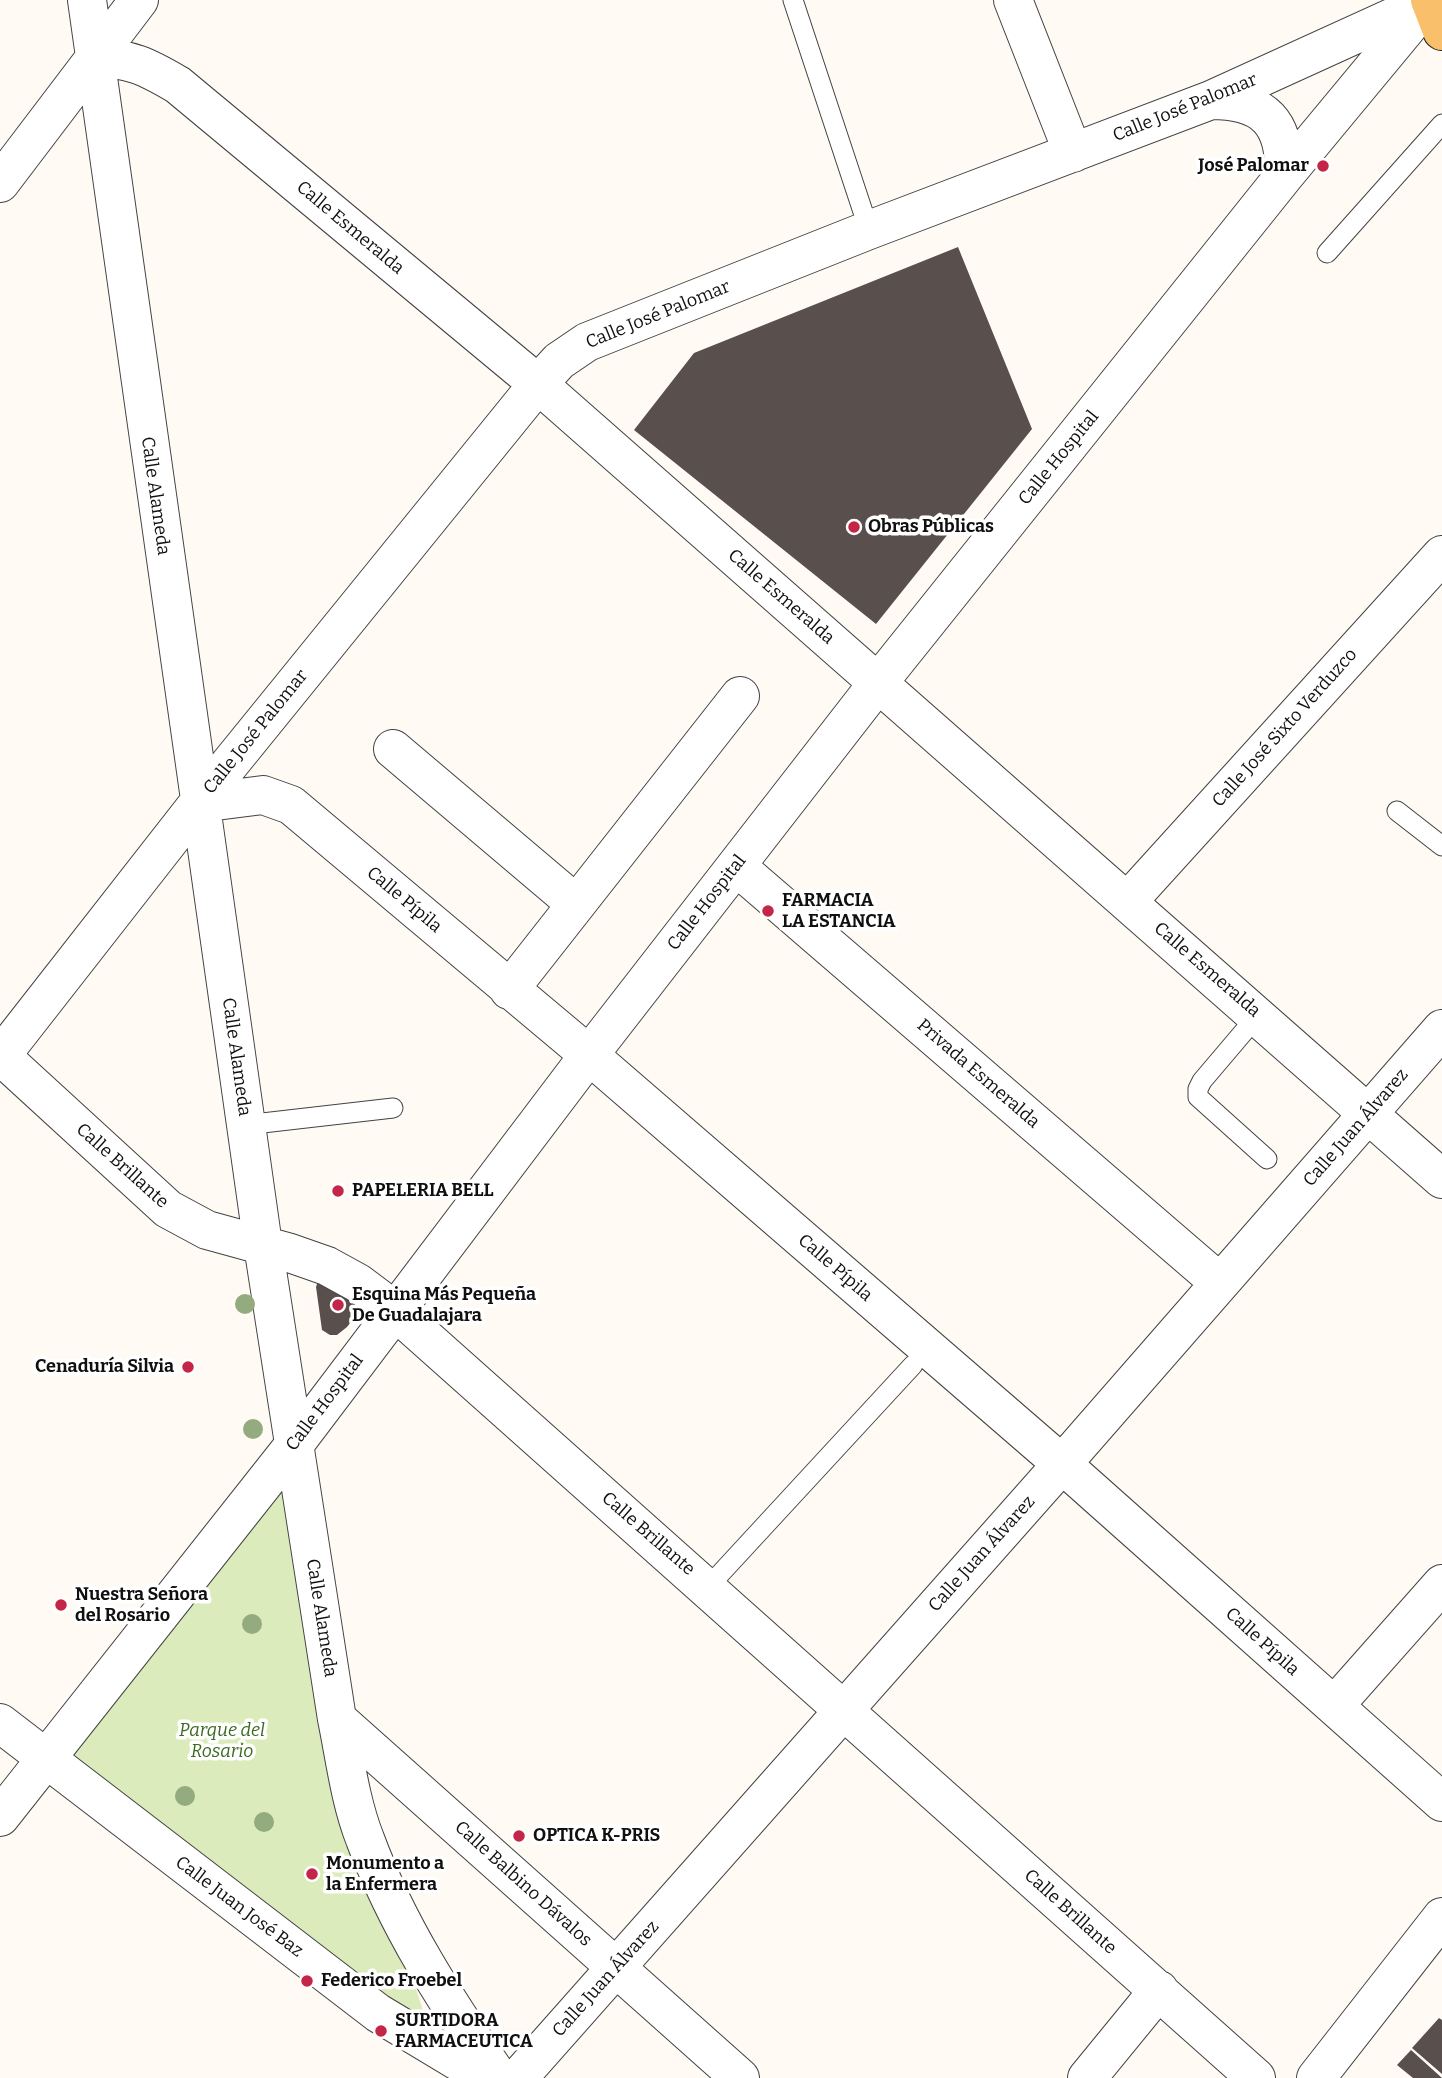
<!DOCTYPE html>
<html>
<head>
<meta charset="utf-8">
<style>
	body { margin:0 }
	canvas { display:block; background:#fffbf4 }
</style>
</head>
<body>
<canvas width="1442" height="2078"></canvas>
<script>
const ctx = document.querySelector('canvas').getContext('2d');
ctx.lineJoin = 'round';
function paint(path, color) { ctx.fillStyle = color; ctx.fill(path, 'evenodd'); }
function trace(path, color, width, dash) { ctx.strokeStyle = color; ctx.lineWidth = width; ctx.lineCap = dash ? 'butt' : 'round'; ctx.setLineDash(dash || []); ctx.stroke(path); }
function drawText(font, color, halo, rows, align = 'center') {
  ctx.font = font + ' Bitter,serif'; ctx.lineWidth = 7; ctx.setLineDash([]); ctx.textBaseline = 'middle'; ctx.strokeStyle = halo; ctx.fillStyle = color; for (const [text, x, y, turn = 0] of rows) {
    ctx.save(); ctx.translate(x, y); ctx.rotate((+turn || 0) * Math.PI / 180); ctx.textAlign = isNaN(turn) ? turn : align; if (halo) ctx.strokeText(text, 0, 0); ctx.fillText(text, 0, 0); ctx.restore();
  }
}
paint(new Path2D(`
	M282,1485L338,1742L431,2036L61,1763Z`), '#dcebbc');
paint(new Path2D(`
	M958,247L1032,429L876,624L634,430L694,353Z
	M318,1281L358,1297L357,1314L347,1327L337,1335H330L322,1330L316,1287Z
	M1439,2018L1442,2020V2074L1412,2048Z
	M1411,2050L1442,2078H1413L1397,2065Z`), '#594f4c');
const lane = new Path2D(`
	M793,0L869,230
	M1327,253L1442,124
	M1397,811L1442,846
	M1258,1015L1202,1081L1198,1089V1097L1267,1159
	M245,1125L393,1108
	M708,1587L913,1365`);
const street = new Path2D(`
	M87,0L263,1245L337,1719C345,1758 350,1801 365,1839C397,1926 447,2002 499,2078
	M1013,0L1073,153
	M94,57C131,59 146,66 178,85L538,384L1442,1179
	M1211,100C1265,100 1286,123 1284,176
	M0,183L139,0
	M393,749L576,904
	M200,803L263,795L291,805L589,1055L1062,1464L1442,1802
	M736,866L1220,1283
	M1128,901L1442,555
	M509,990L740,696
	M0,1055L168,1209L207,1230L287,1252L327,1266L358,1283L394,1310L1256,2078
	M0,1057L215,782L538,384L559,361L587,342L869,230L1211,100L1422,4
	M1334,1706L1442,1584
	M337,1719L740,2078
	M0,1723L378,2013L486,2078
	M0,1817L294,1445L589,1055L878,683L1284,176L1430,0
	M518,2078L1062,1464L1442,1029
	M1087,2078L1159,1990
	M1316,2078L1442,1917`);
const primary = new Path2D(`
	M1430,0L1442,31`);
trace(lane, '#434343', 21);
trace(street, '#434343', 40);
trace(primary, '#212121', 40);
trace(lane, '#fff', 19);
trace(street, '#fff', 38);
trace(primary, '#f9bf6a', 38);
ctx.fillStyle = '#93ab7f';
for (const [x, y] of [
	[245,1304],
	[253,1429],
	[252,1624],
	[185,1796],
	[264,1822]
]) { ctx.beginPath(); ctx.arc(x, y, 10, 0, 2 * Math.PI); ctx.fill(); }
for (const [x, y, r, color] of [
	[1323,166,7,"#c32646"],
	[854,527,7,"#c32646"],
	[768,911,7,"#c32646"],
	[338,1191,7,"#c32646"],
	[338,1305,7,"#c32646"],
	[188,1367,7,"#c32646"],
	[61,1605,7,"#c32646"],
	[519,1836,7,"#c32646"],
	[312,1874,7,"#c32646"],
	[307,1981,7,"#c32646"],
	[381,2031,7,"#c32646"]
]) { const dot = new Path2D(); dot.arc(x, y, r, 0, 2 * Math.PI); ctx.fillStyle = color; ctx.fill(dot); trace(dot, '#fff', 2.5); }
drawText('18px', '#101010', '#fff', [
	["Calle José Palomar",1185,108,-22],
	["Calle Esmeralda",350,228,40],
	["Calle José Palomar",658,315,-22],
	["Calle Hospital",1059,458,-51],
	["Calle Alameda",155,496,82],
	["Calle Esmeralda",781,597,41],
	["Calle José Sixto Verduzco",1285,728,-48],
	["Calle José Palomar",256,732,-51],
	["Calle Pípila",404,900,40],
	["Calle Hospital",707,903,-52],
	["Calle Esmeralda",1207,970,41],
	["Calle Alameda",236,1057,82],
	["Privada Esmeralda",978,1074,41],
	["Calle Juan Álvarez",1356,1128,-49],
	["Calle Brillante",122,1166,42],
	["Calle Pípila",835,1268,41],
	["Calle Hospital",325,1403,-53],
	["Calle Brillante",648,1534,41],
	["Calle Juan Álvarez",982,1554,-48],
	["Calle Alameda",321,1618,81],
	["Calle Pípila",1262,1642,42],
	["Calle Balbino Dávalos",523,1884,42],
	["Calle Juan José Baz",239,1907,37],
	["Calle Brillante",1070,1912,42],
	["Calle Juan Álvarez",606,1979,-48]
]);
drawText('bold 18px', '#101010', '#fff', [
	["José Palomar",1309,166,"right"],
	["Obras Públicas",868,527],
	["FARMACIA",782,901],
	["LA ESTANCIA",782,922],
	["PAPELERIA BELL",352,1191],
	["Esquina Más Pequeña",352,1295],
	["De Guadalajara",352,1316],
	["Cenaduría Silvia",174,1367,"right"],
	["Nuestra Señora",75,1595],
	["del Rosario",75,1616],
	["OPTICA K-PRIS",533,1836],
	["Monumento a",326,1864],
	["la Enfermera",326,1885],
	["Federico Froebel",321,1981],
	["SURTIDORA",395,2021],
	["FARMACEUTICA",395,2042]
], 'left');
drawText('italic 18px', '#3a6a1f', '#fff', [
	["Parque del",222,1731],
	["Rosario",222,1752]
]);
</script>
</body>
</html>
